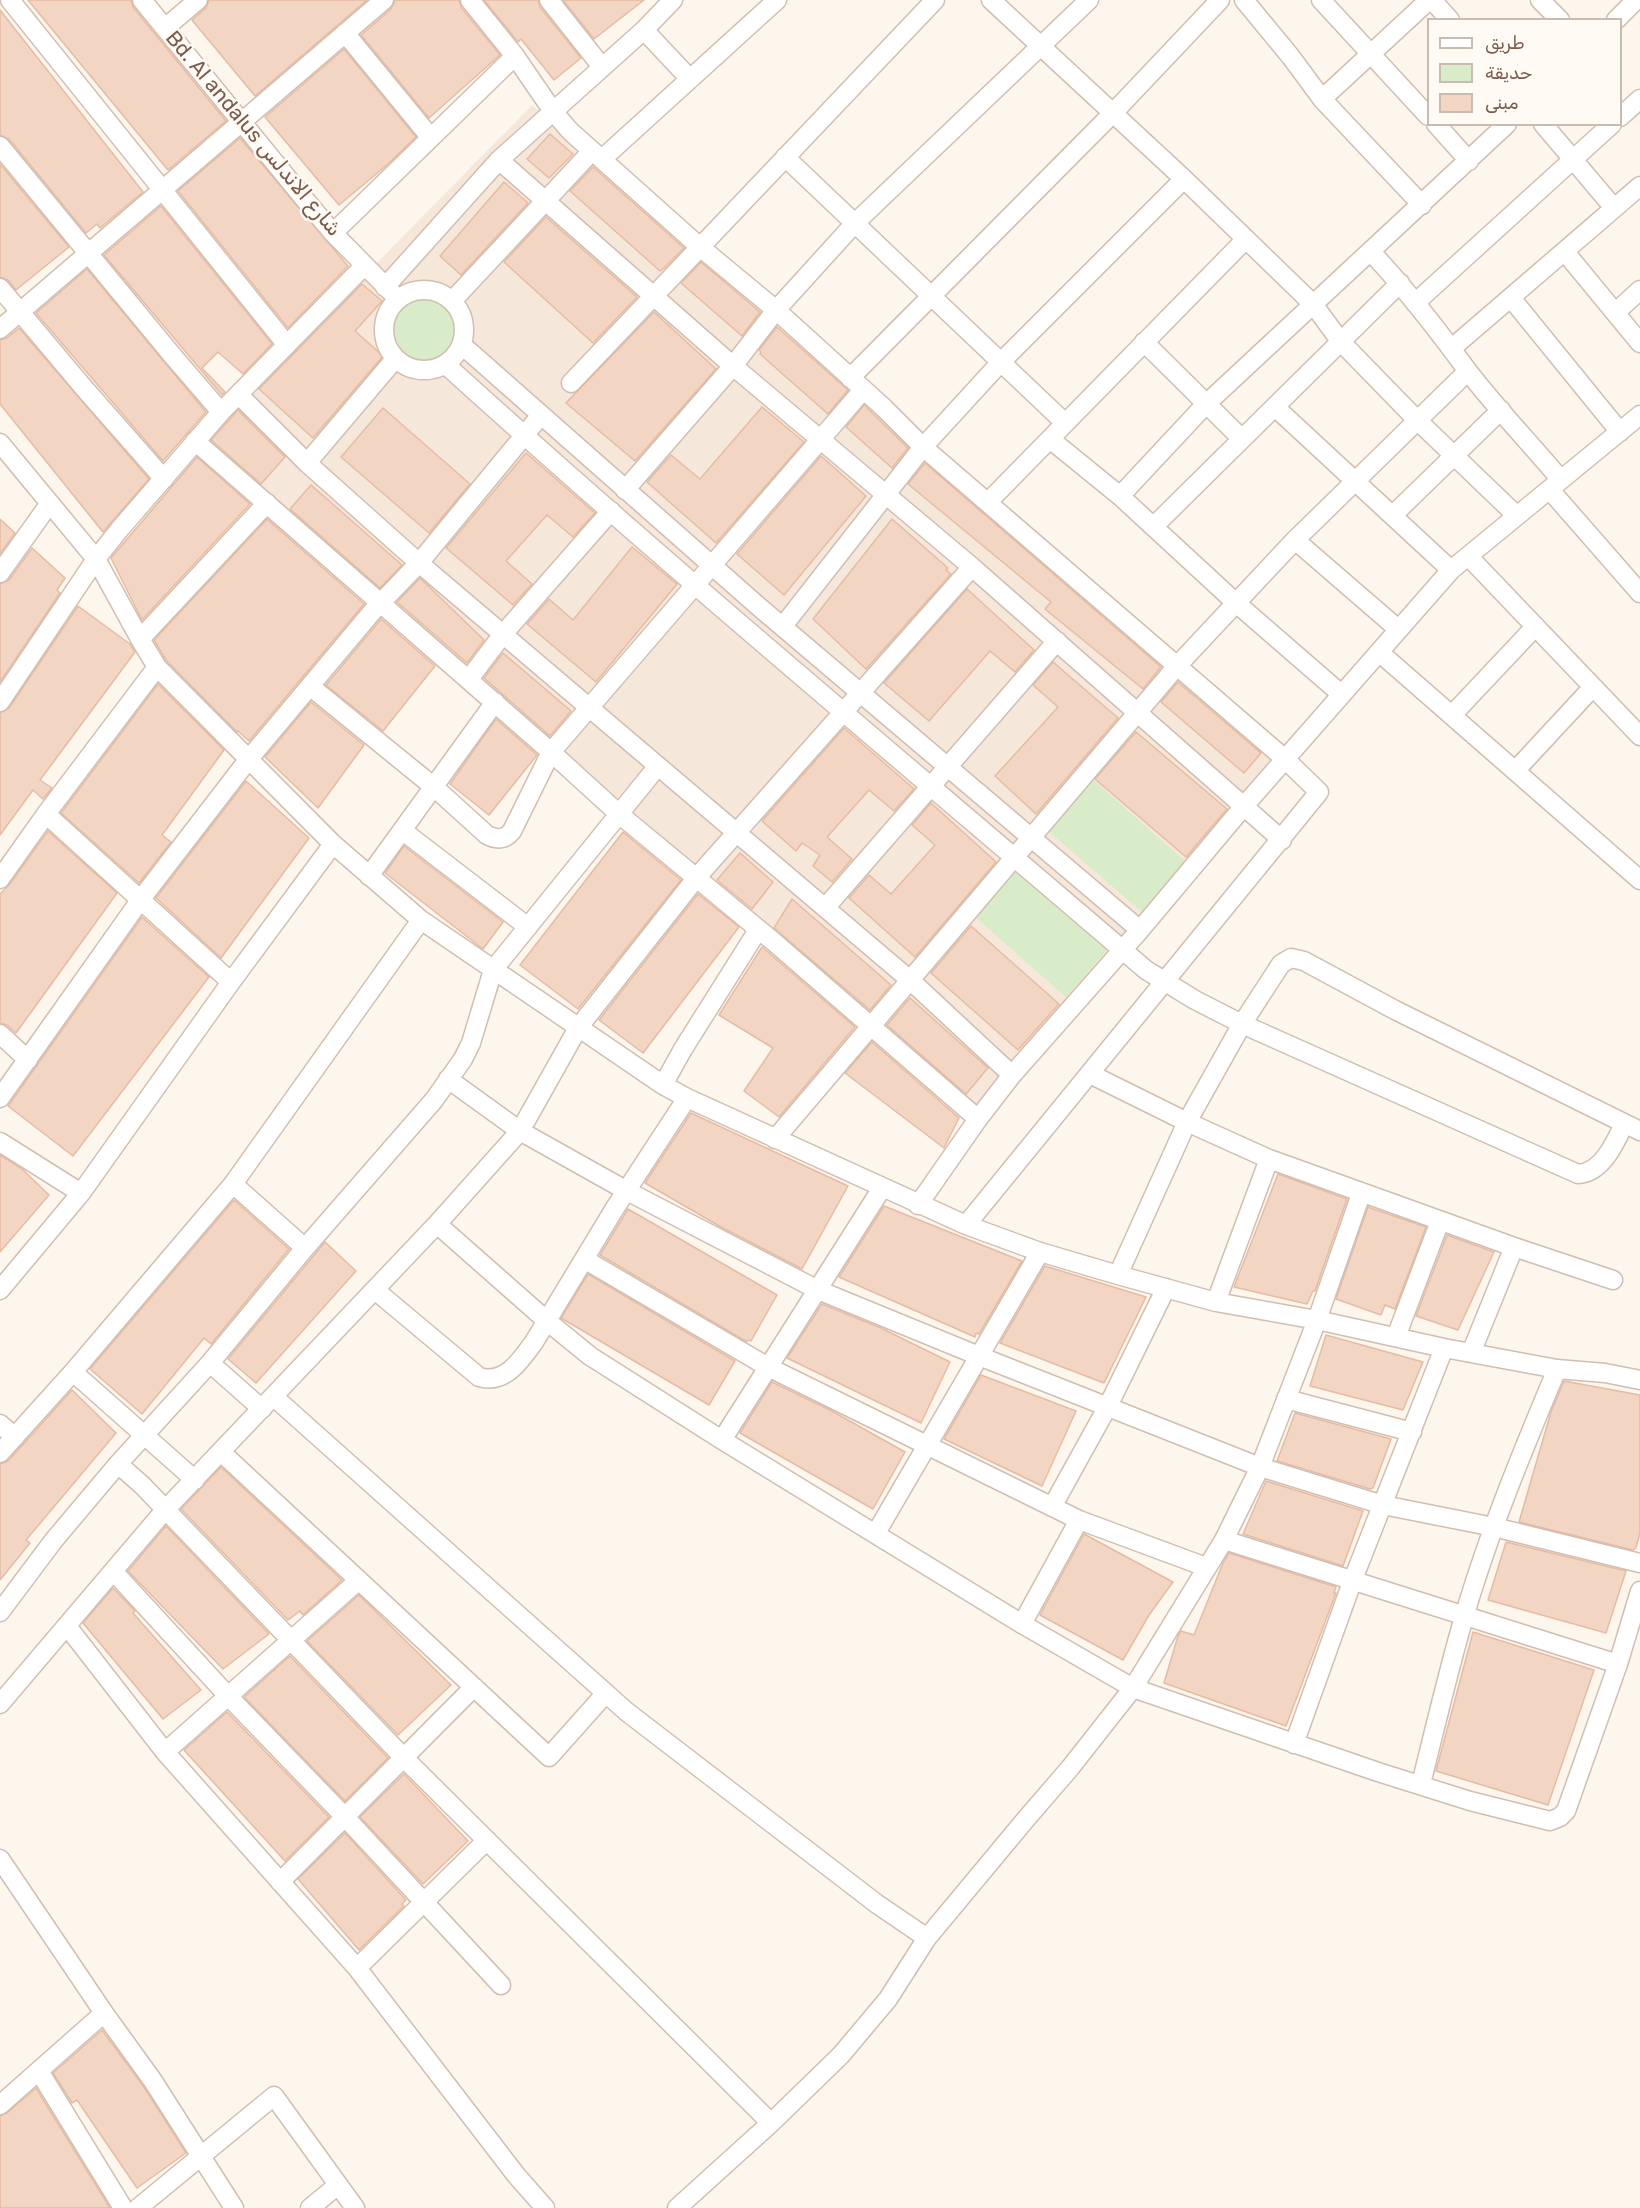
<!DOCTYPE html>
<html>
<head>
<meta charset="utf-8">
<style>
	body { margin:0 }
	#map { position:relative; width:1640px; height:2208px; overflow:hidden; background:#fdf6ec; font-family:Rubik,Cairo,sans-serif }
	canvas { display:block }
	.legend { position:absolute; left:1427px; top:18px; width:195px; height:108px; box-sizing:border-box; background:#fffaf3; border:2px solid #cabbb1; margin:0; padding:8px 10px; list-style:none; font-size:18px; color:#7a5c4d }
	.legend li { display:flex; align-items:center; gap:12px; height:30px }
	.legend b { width:30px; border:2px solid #cabbb1 }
</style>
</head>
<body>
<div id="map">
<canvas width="1640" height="2208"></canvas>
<ul class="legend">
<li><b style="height:8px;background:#fff"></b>طريق</li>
<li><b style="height:16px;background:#d8ecc9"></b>حديقة</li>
<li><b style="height:16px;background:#f3d5c3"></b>مبنى</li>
</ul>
</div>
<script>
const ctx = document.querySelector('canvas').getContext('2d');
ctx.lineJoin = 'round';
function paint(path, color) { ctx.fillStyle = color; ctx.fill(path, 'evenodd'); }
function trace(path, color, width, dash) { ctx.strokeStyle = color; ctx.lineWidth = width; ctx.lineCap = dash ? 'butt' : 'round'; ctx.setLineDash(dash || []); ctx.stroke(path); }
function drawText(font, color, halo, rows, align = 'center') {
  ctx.font = font + ' Rubik,Cairo,sans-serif'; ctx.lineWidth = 5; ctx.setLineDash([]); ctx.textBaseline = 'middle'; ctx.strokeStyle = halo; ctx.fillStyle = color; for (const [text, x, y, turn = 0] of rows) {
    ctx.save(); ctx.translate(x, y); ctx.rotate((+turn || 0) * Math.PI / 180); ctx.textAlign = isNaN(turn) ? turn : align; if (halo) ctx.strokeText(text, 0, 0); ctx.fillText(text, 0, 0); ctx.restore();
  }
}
paint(new Path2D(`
	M532,105L1288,759L986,1122L206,437Z`), '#f5e8da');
paint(new Path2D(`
	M391 329a33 33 0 1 1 66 0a33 33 0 1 1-66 0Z
	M1090,777L1186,862L1142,912L1045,828Z
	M1018,866L1112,944L1066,997L974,916Z`), '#d8ecc9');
const building = new Path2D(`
	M28,0H131L133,7L226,121L168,170Z
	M209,0H367L255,96L192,20L206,8Z
	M395,0H459L461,7L500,55L429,118L361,35L391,9Z
	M484,0H538L540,7L581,58L554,80L521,39L518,42Z
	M563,0H644L594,39Z
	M0,10L143,192L100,228L97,224L86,233L9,139L0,135Z
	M344,49L416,137L387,165L339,205L265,117Z
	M550,134L573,154L549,178L527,159Z
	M240,138L348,266L288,328L178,191Z
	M0,164L69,247L16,290L8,280L0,277Z
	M593,167L684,248L664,268L660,271L570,191Z
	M504,182L528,203L461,275L440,256Z
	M161,206L272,344L243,374L218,352L202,368L225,392L222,395L104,255Z
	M546,217L637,297L593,343L504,262Z
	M701,262L760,312L742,336L681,283Z
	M87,269L206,412L163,461L36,313Z
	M362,284L382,301L355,331L383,356L313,438L259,389Z
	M654,312L716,369L635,461L566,403Z
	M777,327L848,390L828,414L760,354L761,352L759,350Z
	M19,328L149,479L103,532L0,404V340L7,338Z
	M864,405L908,448L892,468L846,427Z
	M762,407L804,442L716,543L647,482L671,455L700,479Z
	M383,408L470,484L429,533L341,457Z
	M238,410L285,457L261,484L211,440Z
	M526,453L595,513L573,537L547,515L506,561L532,584L513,605L446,548Z
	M821,456L866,496L784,595L737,554Z
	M197,457L250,504L142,620L111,558Z
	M925,463L1161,667L1143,689L1045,609L1051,602L908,484Z
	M311,485L402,565L380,588L290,509Z
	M0,519L15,533L0,554Z
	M267,519L364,604L249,741L238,731L237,732L166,660L154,640Z
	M892,519L948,568L946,570L951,574L866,669L813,619Z
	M632,547L677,584L596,682L527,624L549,599L573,620Z
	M32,548L65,578L57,590L60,593L0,682V584L9,580Z
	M420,578L484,640L467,663L397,602Z
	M967,589L1034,650L1015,672L990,651L929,721L884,683Z
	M78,606L130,644L135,652L40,780L52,788L43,799L33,790L0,835V713L9,708Z
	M381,619L435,666L383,731L326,685Z
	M503,653L571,711L550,736L484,678Z
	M1053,662L1118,718L1036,814L995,776L1058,707L1033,685Z
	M1178,682L1261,753L1244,773L1161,702Z
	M158,684L224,750L162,835L171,842L139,883L61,813Z
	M311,702L364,745L318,808L265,757Z
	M496,719L537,755L489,815L450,784Z
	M844,728L914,789L894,811L869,790L827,837L852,859L832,882L813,866L820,855L802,843L796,851L762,821Z
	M1136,732L1227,809L1186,857L1095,779Z
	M246,781L309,838L221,958L156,898Z
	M931,803L996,862L915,957L849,898L869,875L891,894L935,845L912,825Z
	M48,831L117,893L16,1033L7,1025L0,1023V894L9,885Z
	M623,832L681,880L578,1009L520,965Z
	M404,846L503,922L483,949L385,873Z
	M740,853L773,882L752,909L717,880Z
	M698,894L739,927L643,1053L599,1020Z
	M792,899L891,985L870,1010L774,928Z
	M142,917L209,977L73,1156L8,1106Z
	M971,926L1059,1004L1018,1050L931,973Z
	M762,947L855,1027L779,1117L744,1091L773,1048L719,1015Z
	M910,998L988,1068L966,1094L887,1025Z
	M872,1042L959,1118L944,1148L845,1073Z
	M691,1113L848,1186L802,1269L721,1227L645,1183Z
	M0,1155L21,1168L49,1195L0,1252Z
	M1278,1174L1347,1199L1315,1291H1313L1307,1304L1234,1287Z
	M234,1200L289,1249L211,1344L204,1338L142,1414L90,1369Z
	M884,1206L1022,1261L979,1334L976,1333L975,1337L839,1277Z
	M1368,1207L1426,1227L1395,1309L1385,1305L1381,1315L1336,1299Z
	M628,1209L777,1295L751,1341L748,1340L747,1342L600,1255Z
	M1447,1235L1494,1252L1458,1330L1416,1316Z
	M325,1242L356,1271L256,1383L228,1359Z
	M1045,1266L1146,1297L1104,1383L1000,1343Z
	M588,1274L735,1361L709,1405L561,1318Z
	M822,1304L881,1328L950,1362L921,1423L787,1358Z
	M1326,1335L1423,1362L1403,1410L1310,1386Z
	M981,1375L1076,1411L1042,1486L944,1439Z
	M1564,1381L1640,1395V1533L1636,1548L1633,1550L1519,1522L1551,1412Z
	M772,1382L830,1410L905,1452L873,1509L740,1433Z
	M72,1390L116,1433L26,1540L30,1543L0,1580V1464L8,1461Z
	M1295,1413L1391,1439L1373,1488L1370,1489L1277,1461Z
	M221,1467L342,1580L303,1615L300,1611L288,1620L181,1509Z
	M1266,1481L1363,1511L1343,1566L1243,1534Z
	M166,1526L269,1634L223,1669L128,1571Z
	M1084,1534L1173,1582L1149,1615L1123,1660L1040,1615Z
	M1506,1542L1626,1571L1606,1633L1488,1600Z
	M1229,1553L1336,1587L1334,1593H1336L1286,1726L1164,1683L1178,1636L1181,1631L1194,1635L1223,1563Z
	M113,1588L135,1611L133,1613L201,1690L163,1719L83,1623Z
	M359,1595L451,1685L398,1735L307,1641Z
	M1473,1632L1594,1670L1548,1805L1436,1771Z
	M290,1656L388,1758L345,1801L244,1697Z
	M227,1712L329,1817L285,1861L184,1750Z
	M404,1774L468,1841L423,1884L360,1817Z
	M345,1833L406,1900L402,1904L404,1906L359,1950L298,1879Z
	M102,2030L144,2087L186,2153L137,2188L77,2100L72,2103L53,2073Z
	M36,2088L110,2208H0V2116L7,2113Z`);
paint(building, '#f3d5c3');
trace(building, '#e6bba3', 1.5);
const street = new Path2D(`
	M10,0L287,345
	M142,0L307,202L333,233L398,299
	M470,0L515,56L552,110L570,131L700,247L776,310L884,408L923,447L1285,759L1319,792L966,1225
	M549,0L602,67
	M991,0L1184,179L1313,304L1341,342L1417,420L1517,516
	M1244,0L1291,57L1322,99L1422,205
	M1321,0L1428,116
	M1432,0L1450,20
	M1540,0L1560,20
	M1616,20L1636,0
	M165,28L198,0
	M644,30L690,79
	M345,33L431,138
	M1322,99L1429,0
	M1620,117L1640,99
	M1436,124L1469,161
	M1543,124L1614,208
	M0,146L172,355L221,412
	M785,157L1064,422
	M602,159L777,0
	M499,160L733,366L972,567L1282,840
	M333,233L515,56
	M1371,252C1406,289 1437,329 1467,370C1496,408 1530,443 1561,480
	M1565,252L1640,343
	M385,287L499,160L644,30L673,0
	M0,288L84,388L164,479
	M384 330a40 40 0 1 1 80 0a40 40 0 1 1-80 0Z
	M1511,298L1620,432
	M452,301L592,151
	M1415,303L1612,124
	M1616,312L1640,290
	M0,329L384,0
	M1144,342L1242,439
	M462,345L758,606L1140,930
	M1452,348L1640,186
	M445,364C674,572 912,769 1146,970L1195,1000L1242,1024L1578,1174C1602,1173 1615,1143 1624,1124
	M850,378L1113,113L1220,0
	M571,383L935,0
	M863,390L551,752L619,814L774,942L978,1119
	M239,395L307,463L419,563L910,980L1012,1075
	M1275,407L1451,570
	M1050,439L1120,496L1235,602L1341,694
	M195,441L551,752L512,831C505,840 497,840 487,835L434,787L311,687
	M0,443L96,559L140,639L157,667L333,844L421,920L663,1085L687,1098L966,1225L1040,1252L1118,1275L1216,1302L1317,1320L1444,1348L1557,1369L1605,1373L1640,1380
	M307,463L395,359
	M625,490L733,366L776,310L855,223L1089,0
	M1550,490L1640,593
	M1120,496L1206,404L1507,124
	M988,502L1245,240
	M1393,515L1501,410
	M1154,526L1400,283
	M1295,540L1398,629
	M1468,556L1640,736
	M0,573L50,503
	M783,626L923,447L1000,363L1184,179
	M140,639L267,503
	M1379,652L1640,880
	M469,679L503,634L611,511
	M0,702L96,559L119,530L221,412L364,266
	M1452,715L1534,628
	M1515,771L1592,688
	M46,814L231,982
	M403,831L528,927
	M369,876L495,702
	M0,879L46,814L157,667
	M825,908L1057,641
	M0,1034L28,1060
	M1090,1074L1187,1122L1269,1159L1514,1247L1613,1280
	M448,1079L520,1131L627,1191L818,1290L979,1356L1260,1467L1383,1505L1494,1527L1640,1563
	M663,1085L683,1049L758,930
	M0,1098L141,899L248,760L372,612L419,563L541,415
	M775,1139L1177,666L1295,540L1468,371
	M0,1142L81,1193
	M233,1184L305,1248
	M918,1205L978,1119L1012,1075L1140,930L1244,806L1451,570L1640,415
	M437,1224L547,1321L590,1356L722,1440L1022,1624L1133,1688L1378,1772L1470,1801L1550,1821L1560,1817L1566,1811L1618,1664L1640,1591
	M584,1259L768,1367L1079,1520L1206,1567
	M1118,1275L1187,1122L1242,1024L1281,964L1291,958L1304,961L1395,1010L1640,1131
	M0,1290L81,1193L231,982L333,844
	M375,1290L479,1377C505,1385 521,1360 534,1342L615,1208L687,1098
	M1216,1302L1269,1159
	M1396,1337L1440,1221
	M1471,1353L1514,1247
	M210,1363L262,1409
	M73,1372L195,1480
	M274,1397L627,1712L877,1904L927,1938L888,1999L841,2055L771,2123
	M1286,1399L1412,1432
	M0,1424L15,1437
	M722,1440L882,1188
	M221,1452L549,1757L606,1693
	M0,1453L73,1372L233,1184L421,920
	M118,1464L142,1485L404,1758L771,2123L677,2208
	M1052,1507L1108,1406L1166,1288
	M876,1533L1040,1252
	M1224,1540L1618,1664
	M113,1571L228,1696L345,1817L501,1985
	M0,1612L54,1540L118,1464L210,1363L305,1248L434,1100L463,1059L471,1043L493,970L657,767
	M1022,1624L1079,1520
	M67,1626L165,1752L357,1968L516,2175L545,2208
	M0,1704L165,1510L437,1224L520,1131L578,1028L697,877L972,567
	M1294,1744L1352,1582L1444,1348
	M165,1752L359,1580
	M1421,1784C1435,1728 1448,1672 1464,1617C1489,1532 1523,1450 1557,1369
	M0,1859L104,2013L153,2081L234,2208
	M280,1882L474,1687
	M927,1938L1026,1819L1070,1768L1133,1688L1224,1540L1260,1467L1317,1320L1361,1194
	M357,1968L487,1840
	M39,2071L123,2208
	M0,2105L104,2013
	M138,2208L274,2096L355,2208
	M310,2208L338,2185`);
trace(street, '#d1beb0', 21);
trace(street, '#fff', 18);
drawText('21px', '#7a5c4d', '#fffaf3', [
	["Bd. Al andalus شارع الاندلس",253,134,50]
]);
</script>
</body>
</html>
